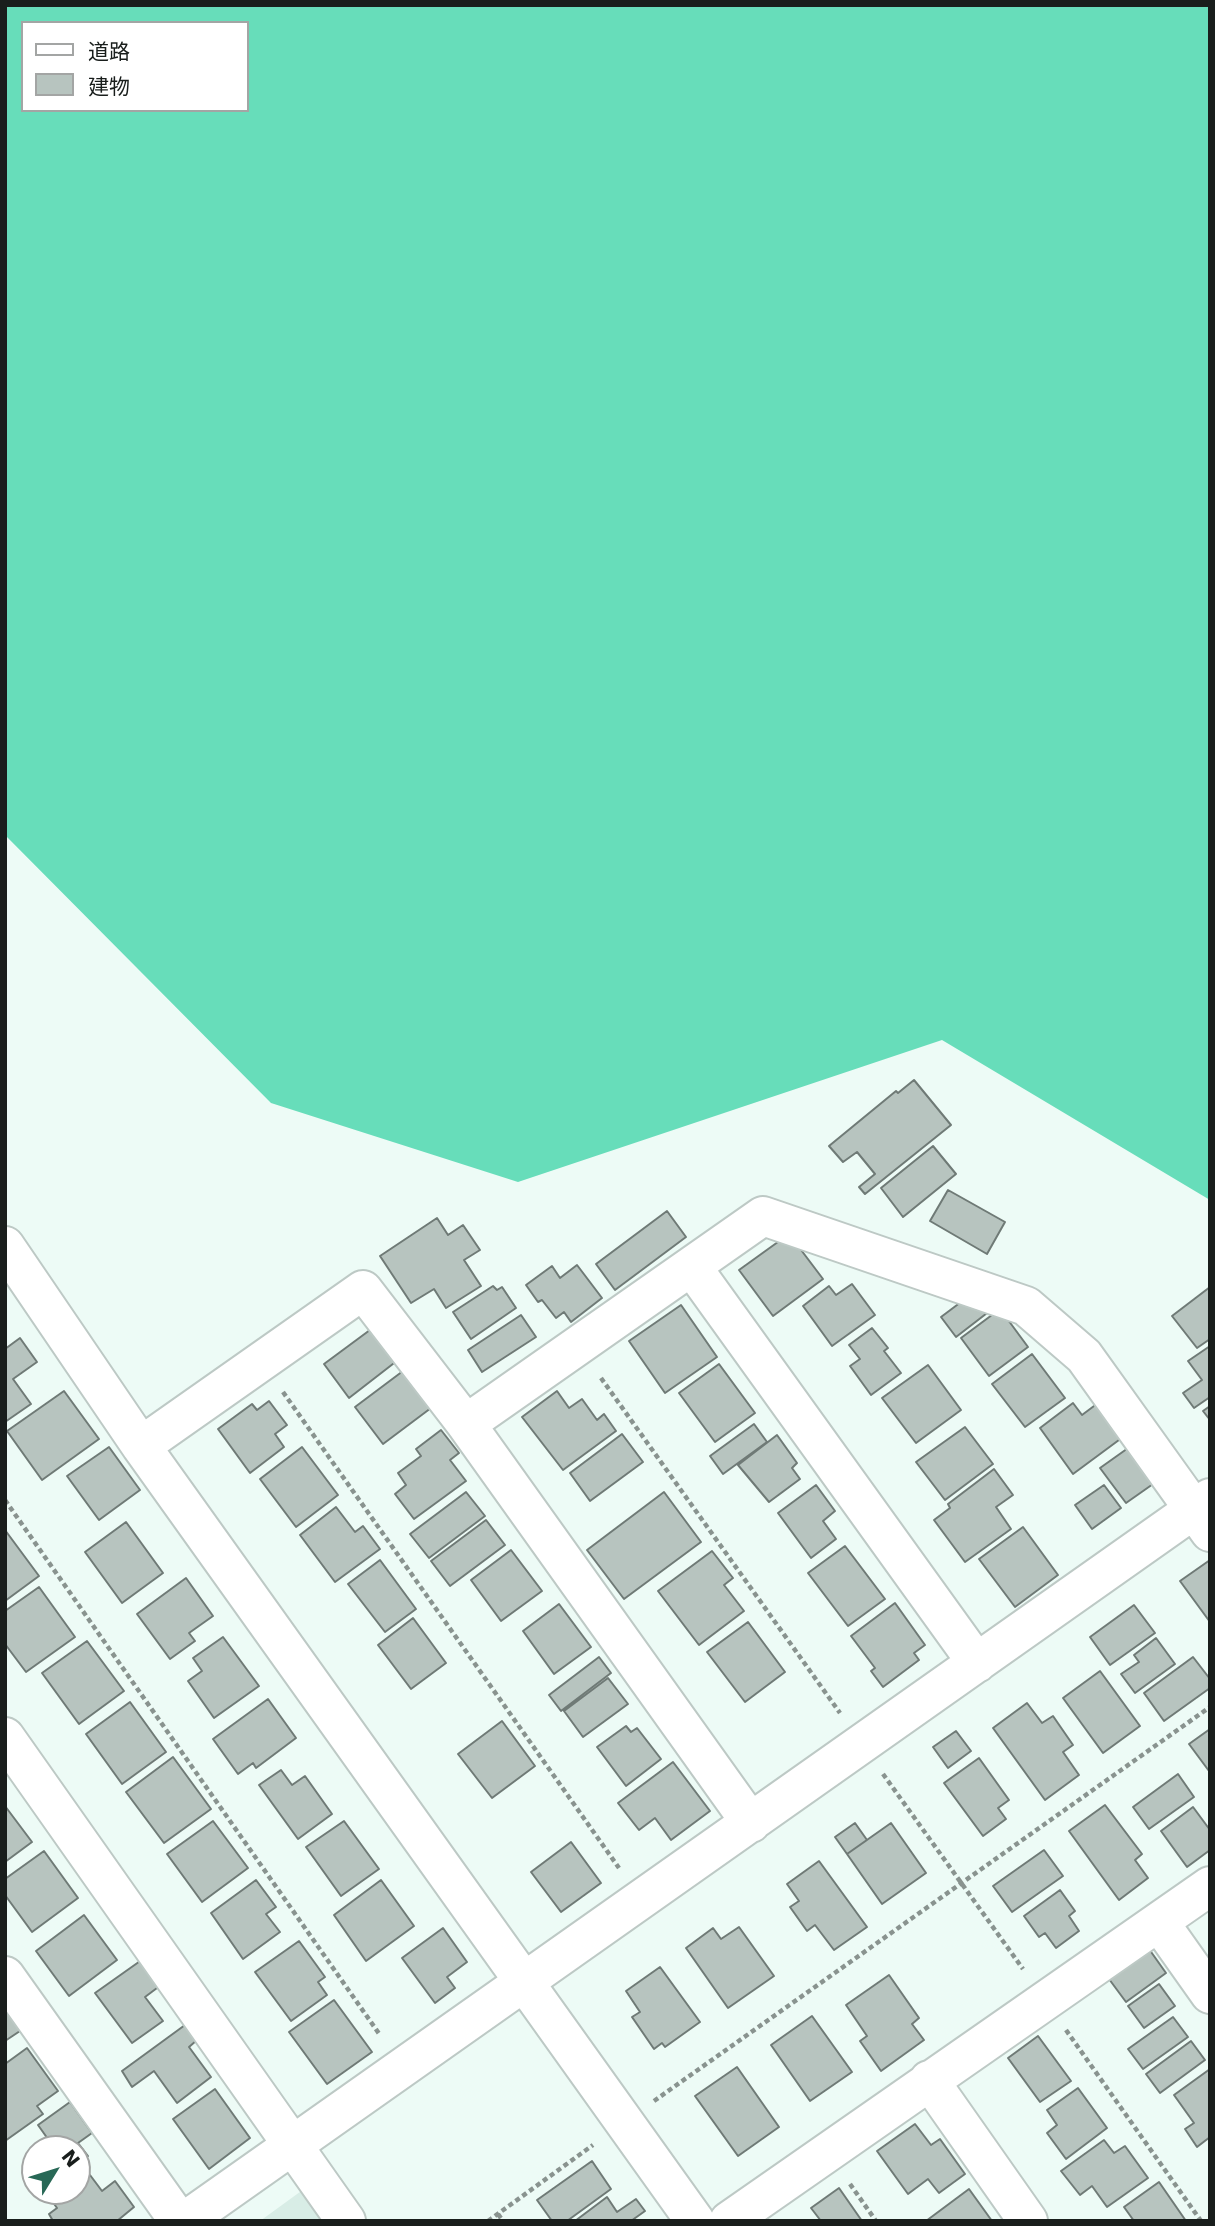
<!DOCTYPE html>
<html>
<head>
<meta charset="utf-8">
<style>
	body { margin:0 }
	#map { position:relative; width:1215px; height:2226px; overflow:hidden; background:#edfbf6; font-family:"DejaVu Sans","Noto Sans JP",sans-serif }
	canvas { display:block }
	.frame { position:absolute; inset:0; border:7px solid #191e1c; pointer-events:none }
	.legend { position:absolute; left:21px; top:21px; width:228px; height:91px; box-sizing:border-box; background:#fff; border:2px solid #a3a5a4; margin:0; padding:9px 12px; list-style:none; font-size:21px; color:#191e1c }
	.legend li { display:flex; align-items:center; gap:14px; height:35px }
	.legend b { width:35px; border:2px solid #a3a5a4 }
	.north { position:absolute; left:21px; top:2135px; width:70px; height:70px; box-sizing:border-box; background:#fff; border:2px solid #a3a5a4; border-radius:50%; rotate:52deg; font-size:19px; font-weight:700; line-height:28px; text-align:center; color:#191e1c }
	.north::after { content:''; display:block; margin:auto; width:24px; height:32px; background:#286856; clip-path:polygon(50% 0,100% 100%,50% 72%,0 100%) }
</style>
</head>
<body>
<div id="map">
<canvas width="1215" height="2226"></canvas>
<div class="frame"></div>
<ul class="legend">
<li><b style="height:9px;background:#fff"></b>道路</li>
<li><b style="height:19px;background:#b7c4bf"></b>建物</li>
</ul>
<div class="north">N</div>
</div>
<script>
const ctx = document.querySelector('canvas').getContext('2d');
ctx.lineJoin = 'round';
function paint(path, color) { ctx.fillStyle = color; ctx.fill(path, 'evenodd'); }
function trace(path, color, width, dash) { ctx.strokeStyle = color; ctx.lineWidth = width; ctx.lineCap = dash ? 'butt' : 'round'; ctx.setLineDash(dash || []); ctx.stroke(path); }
paint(new Path2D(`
	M304,2189L327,2221H260Z`), '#d8ede6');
paint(new Path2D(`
	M5,5H1210V1200L942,1040L518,1182L271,1103L5,835ZM23,23H247V110H23Z`), '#67ddba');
const building = new Path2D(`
	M914,1080L951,1125L865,1194L859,1187L875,1174L857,1152L843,1162L829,1146L896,1091L898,1093Z
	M933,1146L956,1174L903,1217L881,1188Z
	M948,1190L1005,1222L987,1254L930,1221Z
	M667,1211L686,1237L615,1290L596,1264Z
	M437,1218L448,1235L463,1225L480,1250L464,1260L481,1286L446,1308L434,1289L411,1303L380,1256Z
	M789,1234L823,1279L773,1316L739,1270Z
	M577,1265L602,1298L571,1322L564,1312L556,1318L542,1300L538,1302L526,1285L552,1266L560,1278Z
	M852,1284L875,1315L832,1346L803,1306L829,1286L836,1295Z
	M493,1286L497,1290L502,1287L516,1308L471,1339L453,1312Z
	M1210,1287V1339L1197,1348L1172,1316Z
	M969,1296L991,1310L956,1337L941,1317Z
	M681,1305L717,1357L665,1393L629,1341Z
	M1000,1309L1028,1347L989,1376L961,1338Z
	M521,1315L536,1337L482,1372L468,1350Z
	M374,1327L398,1360L349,1398L324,1364Z
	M872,1328L888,1348L884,1351L901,1373L871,1395L850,1366L860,1359L849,1345Z
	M20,1338L37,1362L13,1379L31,1404L5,1422V1349Z
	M1210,1346V1397L1194,1408L1183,1393L1202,1380L1188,1361Z
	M1032,1354L1065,1398L1025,1427L992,1384Z
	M719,1364L755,1413L715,1442L679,1393Z
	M928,1365L961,1410L916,1443L882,1398Z
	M407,1368L435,1405L383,1444L355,1407Z
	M64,1391L99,1439L42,1480L7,1431Z
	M557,1391L569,1408L582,1399L597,1420L604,1414L616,1431L563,1470L522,1417Z
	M269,1401L287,1425L275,1434L284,1447L250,1473L218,1429L252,1404L257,1410Z
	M1073,1403L1082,1415L1098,1403L1123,1437L1073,1474L1040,1428Z
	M1210,1406V1420L1203,1411Z
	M754,1424L767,1442L723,1474L710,1456Z
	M965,1427L993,1464L945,1500L916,1462Z
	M441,1430L459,1453L450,1460L466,1481L414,1519L395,1494L406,1485L398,1473L421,1456L416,1449Z
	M622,1434L643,1462L590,1501L570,1473Z
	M777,1435L797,1463L792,1468L800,1479L769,1502L738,1465Z
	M1138,1441L1163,1477L1126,1503L1100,1468Z
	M109,1447L140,1490L99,1520L67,1476Z
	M302,1447L338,1495L296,1527L260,1479Z
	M994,1469L1013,1495L996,1507L1011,1529L965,1562L934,1520L950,1508L948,1504Z
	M816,1485L835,1511L823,1521L836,1539L811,1558L778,1513Z
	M1104,1485L1121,1508L1092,1529L1075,1505Z
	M466,1492L485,1516L429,1558L410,1534Z
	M664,1492L701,1542L624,1599L587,1550Z
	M336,1507L355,1532L363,1526L380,1549L335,1582L300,1535Z
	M486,1520L505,1545L450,1586L431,1561Z
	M126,1522L163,1573L122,1603L85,1552Z
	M1023,1527L1058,1575L1015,1607L979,1559Z
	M5,1530L39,1576L5,1601Z
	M845,1546L885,1599L848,1626L808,1573Z
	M511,1550L542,1591L501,1621L471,1580Z
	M712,1551L733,1578L724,1585L744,1611L699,1645L658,1591Z
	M380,1560L416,1609L385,1632L348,1584Z
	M1210,1560V1622L1180,1581Z
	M186,1578L213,1616L189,1633L195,1641L170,1659L137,1614Z
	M39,1587L75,1637L26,1672L5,1644V1611Z
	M895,1603L925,1645L914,1653L919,1660L883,1687L871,1671L875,1668L851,1636Z
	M559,1604L591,1647L554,1674L523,1631Z
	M1134,1605L1155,1633L1110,1665L1090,1637Z
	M413,1618L446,1663L411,1689L378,1645Z
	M748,1622L785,1672L745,1702L707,1652Z
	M223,1637L259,1686L214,1718L188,1681L202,1671L193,1658Z
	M1156,1638L1175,1664L1135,1693L1121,1674L1139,1662L1134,1655Z
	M87,1641L124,1691L79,1724L42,1673Z
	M599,1657L611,1673L561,1711L549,1695Z
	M1193,1657L1210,1679V1688L1164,1721L1144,1693Z
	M1100,1671L1140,1726L1103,1753L1063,1698Z
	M608,1678L628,1704L583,1737L564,1711Z
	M268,1699L296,1738L256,1768L253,1763L238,1774L213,1739Z
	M130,1702L166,1752L122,1784L86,1734Z
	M1027,1703L1042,1723L1053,1716L1073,1745L1063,1752L1079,1775L1045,1800L993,1728Z
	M502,1721L535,1766L492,1798L458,1754Z
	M626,1726L631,1732L637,1728L661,1759L626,1786L597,1747Z
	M1210,1729V1770L1209,1771L1189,1744Z
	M956,1731L971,1751L948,1768L933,1747Z
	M173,1757L211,1809L164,1843L126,1792Z
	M979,1758L1009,1800L998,1808L1006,1819L983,1836L944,1783Z
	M673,1762L710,1811L671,1840L655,1818L639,1830L618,1803Z
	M281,1770L292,1785L305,1776L332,1814L298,1839L259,1785Z
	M1178,1774L1194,1797L1149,1829L1133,1807Z
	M1105,1805L1142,1854L1135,1860L1148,1878L1119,1900L1069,1831Z
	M5,1806L32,1842L5,1862Z
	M1193,1807L1210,1830V1850L1187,1867L1161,1831Z
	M213,1821L248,1868L202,1902L167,1854Z
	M344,1821L379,1869L341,1896L306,1847Z
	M855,1823L867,1840L847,1854L835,1837Z
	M891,1823L926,1873L882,1904L847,1854Z
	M571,1842L601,1883L561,1912L531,1872Z
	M1044,1850L1063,1876L1012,1912L993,1886Z
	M44,1851L78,1898L32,1932L5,1895V1879Z
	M819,1861L867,1927L834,1950L815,1925L807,1931L790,1907L799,1901L787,1884Z
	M256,1880L276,1907L266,1914L280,1932L243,1959L211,1913Z
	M381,1880L414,1926L366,1961L334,1915Z
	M1060,1890L1075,1911L1069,1916L1079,1931L1056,1948L1045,1933L1039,1937L1024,1916Z
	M84,1915L117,1960L69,1996L36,1951Z
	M739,1927L774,1976L728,2008L686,1948L713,1928L721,1939Z
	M443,1928L467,1962L447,1977L455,1988L435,2003L402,1958Z
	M299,1941L325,1977L318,1982L327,1995L291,2021L255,1972Z
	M1149,1949L1166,1973L1126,2002L1109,1979Z
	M143,1959L161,1985L145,1997L163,2021L132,2043L95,1993Z
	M660,1967L700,2022L665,2047L662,2043L654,2049L632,2017L640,2012L626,1991Z
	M889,1975L919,2018L912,2024L924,2040L881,2071L860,2041L867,2036L846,2005Z
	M1159,1984L1175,2006L1144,2028L1128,2006Z
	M334,2000L372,2052L327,2084L289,2032Z
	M5,2004L23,2029L5,2041Z
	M812,2016L852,2072L810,2101L771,2045Z
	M1173,2017L1188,2037L1143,2069L1128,2049Z
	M185,2025L197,2040L189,2047L211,2077L177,2103L154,2071L132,2087L122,2071Z
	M1038,2036L1071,2081L1040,2102L1008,2058Z
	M1191,2041L1205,2060L1160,2093L1146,2074Z
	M27,2048L58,2091L37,2106L43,2114L5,2141V2064Z
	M737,2067L779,2127L738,2156L695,2096Z
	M1210,2069V2137L1197,2147L1185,2129L1194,2123L1174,2095Z
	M1078,2088L1107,2128L1066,2159L1047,2133L1057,2125L1047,2110Z
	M215,2089L250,2138L209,2169L173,2119Z
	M70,2102L92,2133L78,2143L88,2156L77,2164V2149H55L38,2125Z
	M915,2124L931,2145L940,2139L965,2174L939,2193L928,2179L908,2194L877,2151Z
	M1104,2140L1114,2153L1125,2146L1148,2178L1107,2207L1092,2186L1080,2195L1061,2171Z
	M592,2161L611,2189L567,2221H552L537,2200Z
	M90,2175L102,2191L115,2181L134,2207L117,2221H53L49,2214L57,2208L52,2201L67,2191H77V2184Z
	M1159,2182L1186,2221H1134L1124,2207Z
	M839,2188L862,2221H821L811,2208Z
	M969,2189L992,2221H926Z
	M607,2197L617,2212L636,2199L645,2211L631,2221H575Z`);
paint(building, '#b7c4bf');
trace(building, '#6f7a76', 2);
const minor = new Path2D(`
	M5,1246L141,1446L695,2221
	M692,1267L977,1663
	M466,1424L763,1216L1026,1306L1084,1356L1210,1532
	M141,1446L363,1290L466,1424L751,1823
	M5,1737L346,2221
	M1159,1922L1210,1994
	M5,1976L179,2221
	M929,2080L1028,2221
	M185,2221L1210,1498
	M729,2221L1210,1886`);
trace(minor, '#bdc9c5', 42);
trace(new Path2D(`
	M601,1378L840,1713
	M283,1392L619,1868
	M5,1500L380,2035
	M883,1774L1023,1969
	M1066,2030L1201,2221
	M654,2101L1210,1707
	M850,2184L876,2221
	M498,2214L503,2221
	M488,2221L593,2145`), '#89938f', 4.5, [5, 3.5]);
trace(minor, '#fff', 38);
</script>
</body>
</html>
